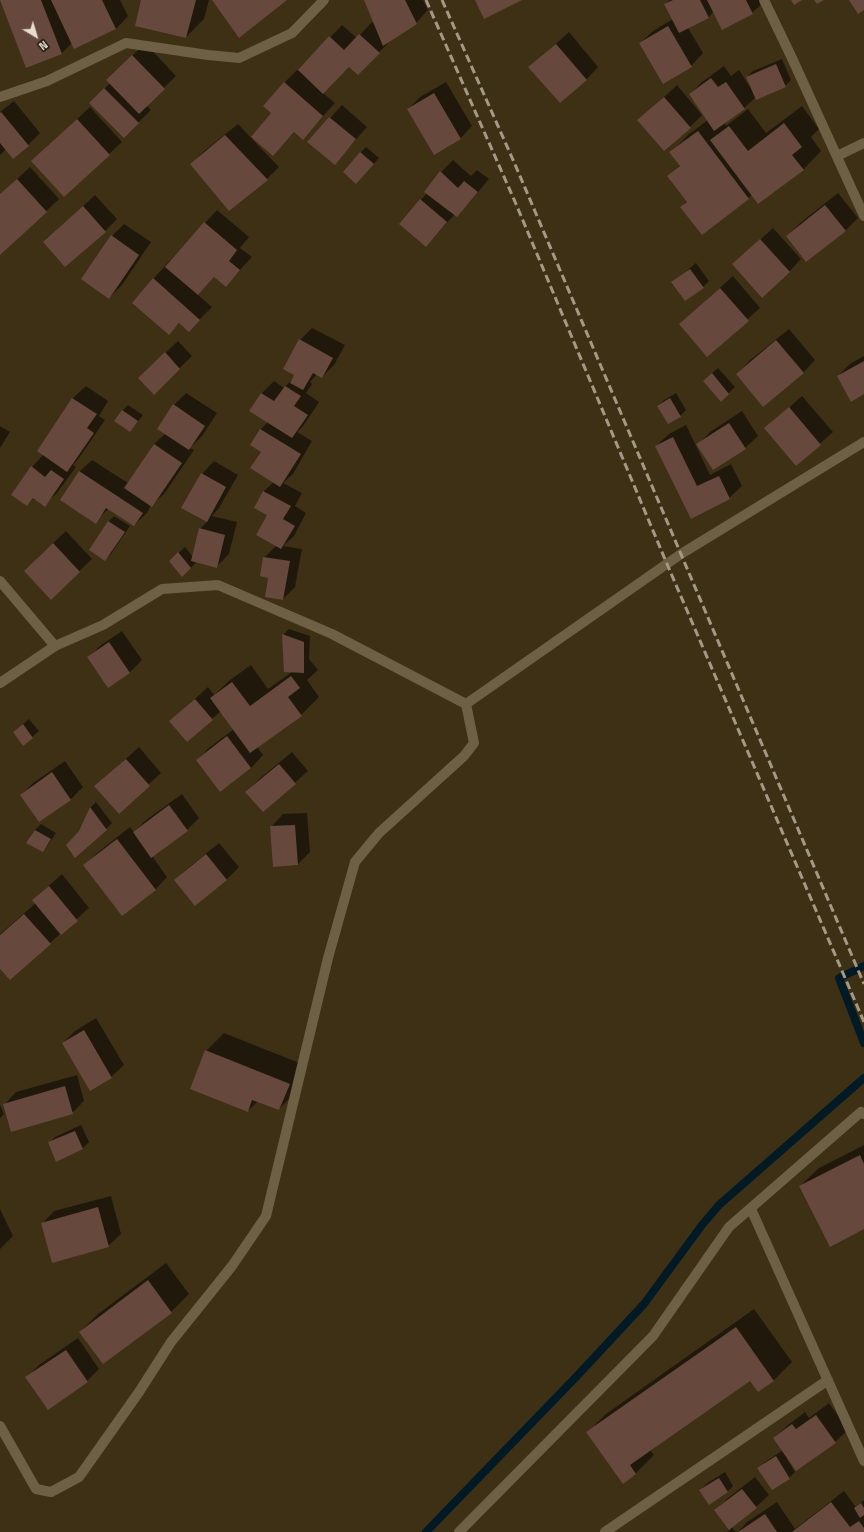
<!DOCTYPE html>
<html>
<head>
<meta charset="utf-8">
<style>
	body { margin:0 }
	#map { position:relative; width:864px; height:1532px; overflow:hidden; background:#3d3015; font-family:"Titillium Web",sans-serif }
	canvas { display:block }
	.north { position:absolute; left:16px; top:16px; width:40px; height:40px; -webkit-text-stroke:3px #1f190d; paint-order:stroke; rotate:142deg; font-size:11px; font-weight:700; line-height:16px; text-align:center; color:#e7decf }
	.north::after { content:''; display:block; margin:auto; width:14px; height:18px; background:#e7decf; clip-path:polygon(50% 0,100% 100%,50% 72%,0 100%) }
</style>
</head>
<body>
<div id="map">
<canvas width="864" height="1532"></canvas>
<div class="north">N</div>
</div>
<script>
const ctx = document.querySelector('canvas').getContext('2d');
ctx.lineJoin = 'round';
function paint(path, color) { ctx.fillStyle = color; ctx.fill(path, 'evenodd'); }
function trace(path, color, width, dash) { ctx.strokeStyle = color; ctx.lineWidth = width; ctx.lineCap = dash ? 'butt' : 'round'; ctx.setLineDash(dash || []); ctx.stroke(path); }
paint(new Path2D(`
	M0,0H120L128,16L116,29L72,43L62,53Z
	M142,0H209L204,19L186,37Z
	M365,0H423L428,10L416,23L391,40L371,61L350,66L323,93L335,103L303,138L295,131L273,155L253,138L252,139L279,167L267,179L191,164L203,152L238,124L251,138L273,113L264,106L285,82L297,70L298,71L342,25L357,38L372,22L376,25Z
	M670,0H764L765,1L752,13L714,11L708,18L688,28L703,53L691,66L640,43L653,31L673,19L665,4Z
	M569,32L598,67L586,80L530,67Z
	M145,43L176,76L146,105L151,110L124,137L90,103L110,83L120,68Z
	M782,59L791,80L785,86L756,97L744,108L724,122L726,126L748,109L766,133L802,106L819,129L811,137L821,151L803,170L752,195L702,234L681,207L688,200L669,176L680,165L671,152L689,134L708,120L690,94L702,82L724,66L731,76L739,70L750,87L747,77L753,71Z
	M446,82L472,126L460,139L408,109L420,97Z
	M677,85L702,115L690,127L639,120Z
	M14,101L40,133L28,145L6,149L0,155V112Z
	M342,105L367,127L335,163L309,142Z
	M90,107L122,142L64,196L45,149Z
	M366,147L379,158L362,177L360,153Z
	M453,160L471,176L477,170L489,179L469,203L457,215L455,214L426,246L400,224L427,193L425,191L441,172Z
	M30,167L59,199L0,254V195Z
	M838,193L858,218L845,231L787,236L799,224Z
	M95,195L117,219L105,231L44,242Z
	M217,210L249,237L240,248L252,257L226,285L215,276L198,295L212,307L189,330L180,322L169,333L153,279Z
	M124,224L151,242L122,285L109,298L112,236Z
	M773,228L801,259L789,272L733,264Z
	M696,263L709,281L703,287L673,282Z
	M733,276L760,308L707,356L693,312Z
	M312,328L345,345L334,365L322,377L317,374L310,382L312,384L306,393L319,402L304,425L297,432L312,441L293,474L283,483L302,493L295,506L306,513L294,536L283,546L302,549L295,587L283,599L269,577L264,558L276,546L268,515L255,507L264,491L274,482L262,452L260,430L268,422L250,410L262,393L274,381L284,388L293,378L296,374L300,340Z
	M789,329L815,360L803,373L737,374L749,361Z
	M178,341L192,356L154,393L139,378Z
	M864,356V393L838,376L850,364Z
	M718,368L735,387L721,400L710,375Z
	M86,386L108,401L99,416L105,420L79,458L73,465L76,467L57,493L44,505L34,498L27,505L32,467L44,454L38,451L73,398Z
	M186,393L217,413L202,436L190,448L194,450L164,494L151,505L147,513L134,525L109,508L95,522L79,472L92,460L128,483L154,444L166,433L174,405Z
	M676,393L686,410L680,416L658,406L664,400Z
	M802,396L833,432L796,465L766,428Z
	M128,405L143,415L130,431L122,411Z
	M742,411L758,436L745,448L713,469L698,444L710,432Z
	M686,425L710,475L731,464L742,486L729,498L691,517L656,446L669,434Z
	M0,426L10,432L0,448Z
	M214,461L238,475L219,508L212,516L237,522L229,554L216,567L196,562L191,568L176,555L185,547L193,557L200,529L208,521L183,507L202,474Z
	M114,516L130,526L111,554L105,560L108,522Z
	M66,531L92,559L51,598L37,558Z
	M289,629L310,636L309,659L318,670L307,680L319,697L301,715L257,747L263,755L251,768L220,791L197,760L209,748L234,729L221,711L187,741L171,721L208,687L214,695L230,680L251,665L268,689L292,672L283,635Z
	M122,631L142,660L129,673L88,658L101,645Z
	M29,719L39,731L24,744L14,732Z
	M139,747L161,773L119,812L96,786Z
	M292,752L308,771L263,811L247,792L259,779Z
	M65,761L83,787L71,799L39,821L21,795L33,783Z
	M182,794L199,818L187,830L152,856L167,877L155,890L85,865L97,853L130,827L134,832L146,820Z
	M96,802L112,823L106,829L80,832L90,808Z
	M307,813L310,852L298,864L271,827L283,814Z
	M41,824L56,833L48,845L42,851L28,842L35,830Z
	M219,843L239,867L227,879L196,905L175,880L188,868Z
	M62,874L89,908L50,943L0,967V934L36,903L33,900Z
	M96,1018L124,1065L111,1077L63,1043L75,1031Z
	M224,1033L307,1066L297,1091L279,1109L258,1101L248,1111L206,1051Z
	M77,1075L84,1101L72,1113L4,1105L16,1092Z
	M0,1105L4,1114L0,1118Z
	M81,1125L89,1142L83,1148L56,1160L49,1143L55,1137Z
	M864,1145V1228L800,1186L819,1168Z
	M111,1196L121,1234L108,1246L42,1224L54,1211Z
	M0,1209L13,1236L0,1249Z
	M166,1263L189,1294L171,1312L80,1332L98,1314Z
	M754,1309L792,1362L774,1380L758,1391L750,1379L650,1450L654,1455L636,1473L623,1482L588,1432L606,1414Z
	M78,1338L99,1369L87,1381L27,1377L39,1365Z
	M829,1403L848,1430L835,1442L796,1469L788,1458L787,1459L795,1472L789,1478L759,1468L765,1462L783,1450L774,1438L787,1426L805,1412L809,1418Z
	M725,1472L733,1486L727,1492L700,1490L706,1484Z
	M755,1477L769,1495L756,1507L731,1526L736,1532H727L730,1530L716,1510L728,1498Z
	M844,1491L856,1507L864,1500V1532H738L747,1522L777,1502L795,1529Z`), '#0007');
trace(new Path2D(`
	M864,966L839,978L864,1043
	M426,1532L577,1376L644,1304L702,1225L719,1205L864,1078`), '#011a25', 8);
paint(new Path2D(`
	M0,0H41L62,54L26,68Z
	M51,0H102L116,29L74,49Z
	M141,0H196L186,38L135,26Z
	M212,0H287L239,38Z
	M364,0H405L417,24L383,46Z
	M475,0H522L484,19Z
	M673,0H700L709,18L679,33L664,4Z
	M707,0H746L753,14L722,30Z
	M791,0H802L794,5Z
	M814,0H824L817,4Z
	M849,0H864V10L858,14Z
	M668,26L692,67L663,84L639,43Z
	M359,34L380,53L358,75L349,67L323,94L298,70L329,36L344,50Z
	M556,44L587,80L560,103L528,67Z
	M132,55L165,89L139,114L106,80Z
	M776,64L786,87L756,100L746,77Z
	M711,78L718,87L726,82L745,109L714,131L689,94Z
	M284,82L323,116L303,140L294,132L273,156L251,137L271,113L263,106Z
	M104,88L139,123L124,138L89,103Z
	M434,93L461,139L434,155L407,109Z
	M664,97L691,128L664,151L637,120Z
	M1,112L29,146L13,159L0,143V113Z
	M329,117L356,139L335,165L307,142Z
	M77,119L110,155L64,197L31,161Z
	M784,123L802,147L792,155L804,170L758,204L710,140L729,126L748,151Z
	M698,131L749,199L702,235L680,207L687,202L667,176L680,166L669,152Z
	M225,135L268,180L229,211L190,164Z
	M360,152L374,164L356,184L343,172Z
	M440,171L458,188L464,181L478,192L457,217L424,192Z
	M17,179L47,212L0,255V194Z
	M420,199L447,222L426,247L399,224Z
	M825,205L846,231L806,262L786,236Z
	M83,206L106,232L65,267L43,242Z
	M204,222L237,250L229,261L240,270L226,287L214,277L198,295L165,267Z
	M111,235L139,255L109,299L81,279Z
	M760,239L790,272L762,298L732,264Z
	M690,269L704,288L685,301L671,282Z
	M153,278L200,320L189,332L179,323L169,335L132,303Z
	M720,288L749,321L707,357L679,324Z
	M299,339L333,358L322,378L313,373L303,390L290,383L294,375L283,369Z
	M776,340L804,373L763,407L736,374Z
	M165,352L180,369L154,395L138,378Z
	M864,361V394L851,402L837,376Z
	M712,373L729,394L721,402L703,381Z
	M285,386L301,396L294,406L308,415L292,438L249,411L261,393L274,401Z
	M72,398L97,414L87,428L94,433L67,472L37,451Z
	M670,398L681,417L668,424L657,406Z
	M173,404L205,426L189,450L157,429Z
	M789,407L821,445L796,466L764,428Z
	M122,410L138,421L130,432L114,421Z
	M729,423L746,449L713,470L696,444Z
	M260,429L301,454L280,487L250,468L261,452L250,445Z
	M673,437L697,486L719,476L730,499L691,519L655,446Z
	M154,444L182,463L152,507L124,488Z
	M31,466L45,477L51,470L64,479L45,507L33,498L27,506L11,495Z
	M79,471L143,513L134,526L106,508L96,524L60,500Z
	M201,473L226,487L207,522L181,508Z
	M263,491L291,506L283,519L295,526L281,549L256,535L267,515L254,508Z
	M108,521L125,532L105,561L89,550Z
	M199,528L225,535L217,568L191,561Z
	M53,543L80,572L51,600L24,571Z
	M178,552L191,568L182,577L169,561Z
	M263,557L290,561L283,600L265,597L268,578L260,576Z
	M282,634L304,642V673L284,672Z
	M109,642L130,673L108,688L87,657Z
	M291,676L300,688L288,697L302,716L250,753L210,698L232,682L250,706Z
	M195,699L213,720L187,742L169,721Z
	M23,724L33,738L23,746L13,732Z
	M227,736L251,768L220,792L196,760Z
	M126,759L150,786L119,814L94,786Z
	M279,764L296,784L263,812L245,792Z
	M52,772L71,800L39,822L20,795Z
	M169,805L188,831L151,858L133,832Z
	M90,807L107,830L75,858L66,845L79,831Z
	M295,825L298,865L273,867L270,826Z
	M35,830L51,839L43,852L26,843Z
	M117,839L156,890L122,916L83,865Z
	M206,854L227,880L195,906L174,880Z
	M49,886L78,921L61,935L32,900Z
	M24,914L51,944L10,980L0,969V935Z
	M84,1030L112,1078L90,1091L62,1043Z
	M205,1050L290,1084L279,1110L252,1100L248,1112L190,1089Z
	M65,1086L73,1114L11,1132L3,1104Z
	M75,1131L83,1149L56,1162L48,1142Z
	M860,1155L864,1164V1229L830,1247L799,1186Z
	M98,1207L109,1247L52,1263L41,1223Z
	M148,1280L172,1313L103,1364L79,1332Z
	M736,1327L774,1381L758,1392L750,1381L630,1465L636,1474L623,1484L586,1432Z
	M66,1350L88,1382L48,1410L25,1377Z
	M816,1415L836,1443L796,1471L773,1438L792,1424L796,1429Z
	M776,1456L790,1479L772,1490L757,1468Z
	M719,1478L728,1492L709,1505L699,1490Z
	M742,1489L757,1508L729,1530L714,1510Z
	M831,1502L850,1527L859,1521L864,1528V1532H792Z
	M861,1503L864,1508V1515L860,1518L854,1508Z
	M765,1514L777,1532H738Z`), '#66483d');
trace(new Path2D(`
	M0,683L55,646
	M0,1426L36,1489L51,1492L79,1477L139,1392L171,1342L232,1266L266,1216L328,958L355,862L379,833L464,756L474,743L466,704`), '#6e6044', 10);
trace(new Path2D(`
	M764,0L791,56L864,216
	M0,97L47,81L126,43L208,55L239,58L292,33L324,0
	M837,156L864,143
	M0,581L55,646L103,625L162,589L218,585L332,634L466,704L681,554L864,442
	M751,1209L864,1461
	M459,1532L653,1336L729,1227L861,1112L864,1114
	M605,1532L828,1380`), '#6e6044', 10);
trace(new Path2D(`
	M426,0L516,204L667,564L864,1022
	M442,0L514,162L864,984`), '#a49986', 3, [8, 4]);
</script>
</body>
</html>
